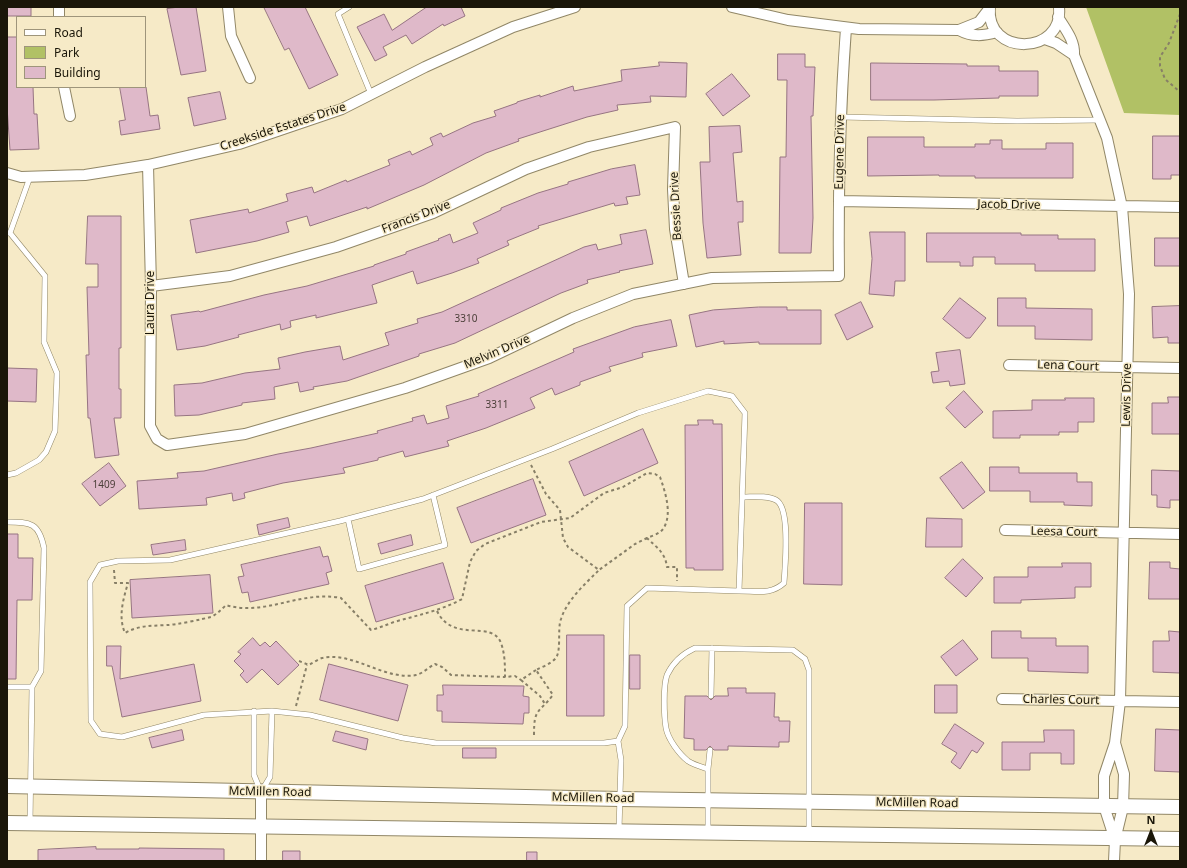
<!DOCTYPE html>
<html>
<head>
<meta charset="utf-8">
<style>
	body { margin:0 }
	#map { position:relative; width:1187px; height:868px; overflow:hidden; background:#f6eac7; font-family:"Noto Sans",sans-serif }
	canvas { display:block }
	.frame { position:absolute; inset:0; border:8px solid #1a1609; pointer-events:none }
	.legend { position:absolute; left:16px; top:16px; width:130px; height:72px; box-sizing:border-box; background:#f6eac7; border:1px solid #9e957b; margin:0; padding:5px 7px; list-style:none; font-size:12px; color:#1a1609 }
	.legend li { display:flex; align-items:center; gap:8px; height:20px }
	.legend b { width:20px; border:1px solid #9e957b }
	.north { position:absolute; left:1131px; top:812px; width:40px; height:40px; -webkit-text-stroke:3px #f6eac7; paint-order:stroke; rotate:0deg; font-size:11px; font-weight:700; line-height:16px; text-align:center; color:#1a1609 }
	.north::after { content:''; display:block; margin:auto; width:14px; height:18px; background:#1a1609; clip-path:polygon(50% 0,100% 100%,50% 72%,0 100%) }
</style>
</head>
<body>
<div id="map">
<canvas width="1187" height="868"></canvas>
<div class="frame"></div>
<ul class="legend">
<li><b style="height:5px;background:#fff"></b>Road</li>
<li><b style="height:11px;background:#b1c165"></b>Park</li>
<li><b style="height:11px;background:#dfb9c9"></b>Building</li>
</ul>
<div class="north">N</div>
</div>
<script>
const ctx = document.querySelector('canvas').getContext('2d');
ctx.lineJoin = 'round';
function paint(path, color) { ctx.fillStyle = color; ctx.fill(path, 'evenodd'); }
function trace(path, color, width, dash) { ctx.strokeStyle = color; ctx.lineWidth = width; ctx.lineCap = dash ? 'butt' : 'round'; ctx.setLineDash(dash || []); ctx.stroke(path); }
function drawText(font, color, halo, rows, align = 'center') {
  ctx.font = font + ' "Noto Sans",sans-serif'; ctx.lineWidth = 3; ctx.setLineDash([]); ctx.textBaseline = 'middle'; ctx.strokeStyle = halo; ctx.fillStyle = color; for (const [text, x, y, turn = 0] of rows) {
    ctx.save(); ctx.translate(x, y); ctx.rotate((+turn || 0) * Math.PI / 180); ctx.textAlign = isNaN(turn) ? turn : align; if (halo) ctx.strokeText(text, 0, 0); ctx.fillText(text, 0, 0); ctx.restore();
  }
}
paint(new Path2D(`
	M1086,7H1180V115L1124,113Z
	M910,860H1180L910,861Z`), '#b1c165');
const building = new Path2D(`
	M7,7H31V16H7Z
	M179,7H196L206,71L181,75L167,9Z
	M264,7H305L338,75L309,89L289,48L285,50Z
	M427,7H461L465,16L444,26L443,24L412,44L406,35L383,47L387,55L375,61L357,27L384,14L392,30Z
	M7,37H17V87H33L34,114H37L39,149L10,150L7,107Z
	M778,54H805V67H815L813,116H811L813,218L811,253H779L780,157H786L787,80H778Z
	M659,62L687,63L686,97L650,96L651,102L617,105L618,110L587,117L518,139L519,141L486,153L424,185L367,209V207L310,226L307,216L286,222L289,232L257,241L196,253L190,220L248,209L249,213L288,201L286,194L312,187L314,193L346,180L347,182L390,165L388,160L410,151L412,155L433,145L430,138L441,133L443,137L473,123L496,116L494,111L517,103V102L540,95V97L573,86L574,91L622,81L621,70L659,66Z
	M871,63L967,64V66H999V71H1038V96H999V98L934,100H871Z
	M732,74L750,96L723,116L706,94Z
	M120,87H146L150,116L158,115L160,129L121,135L119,121L125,120Z
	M220,92L226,119L194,126L188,98Z
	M740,126L742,152L733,153L737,202L743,201V222H738L741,255L707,258L703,223L700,162H710L709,127Z
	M1153,136H1180V175H1171V179H1153Z
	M868,137H924V147H975V144H990V140H1002V149H1046V143H1073V178H975V176H939V175L868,176Z
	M635,165L640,195L626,197L628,204L615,206L614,203L538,226L539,228L507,241L509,245L477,259L479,263L452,273L417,284L413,271L372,285L377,303L316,318V315L290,321L291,327L281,330L280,324L238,335L239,337L205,346L177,350L171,315L199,311L200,312L264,295L307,286L374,266V265L406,254V252L439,240L438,239L450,234L453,243L478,233L473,223L501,210V208L538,193L568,184V182L611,169Z
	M88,216H121V348H119V389H121V418H114L119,455L95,458L90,418H88L86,355H89L87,287H98V264H86Z
	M646,230L653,264L619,271L620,272L587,280L588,283L561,293L455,343L419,354V356L347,381L313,387L314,389L300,392L298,382L274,387L275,399L242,403V405L199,415L175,416L174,385L202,383L245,373L280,369L278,358L305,352L340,346L343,360L389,345L385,333L418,323L417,319L442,312L584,247L596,244L598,250L622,244L620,235Z
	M870,232H905V281H895L894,296L869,294L872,259Z
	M927,233H1021V235H1058V239H1095V271H1035V264H995V257H973V266H960V262H927Z
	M1155,238H1180V266H1155Z
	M960,298L986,318L970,338H966L943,319Z
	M998,298H1026V308L1092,309V340L1035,339V326H998Z
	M861,302L873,327L847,340L835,315Z
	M1180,306V343H1168V337L1153,338L1152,307Z
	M759,307H787V310H821V344H759V342L724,344V341L696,347L689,315L713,310Z
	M671,320L677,346L642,353L643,357L609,367L611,371L580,382V385L555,395L552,388L530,398L535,408L486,428L447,441L449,446L405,457L403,451L378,458V460L343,468L345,473L283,483L244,493L245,498L233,501L232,493L206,498L207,505L139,509L137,481L178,478L177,473L204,471L278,454L311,448L378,433L377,431L413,421L412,418L424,415L427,424L449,418L446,406L479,396L478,394L574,352L573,349L634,327Z
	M960,350L965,384L950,386L949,381L933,383L931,372L939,371L936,353Z
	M7,368L37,369L36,402L7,401Z
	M964,391L983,412L965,428L946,408Z
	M1168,397H1180V434H1152V403H1168Z
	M1065,398H1094V422H1078V432H1059V435H1020V438H993V411L1032,410V400H1065Z
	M698,420H713V424H722L723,570H694V568H686L685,425H698Z
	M643,429L658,463L584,496L569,462Z
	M962,462L985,492L963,509L940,478Z
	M109,463L126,486L100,506L82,484Z
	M990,467H1019V473H1077V482H1092V506L1064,505V502H1030V491H990Z
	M1152,470L1180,471V500H1170V508L1157,507V495H1152Z
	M533,479L546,515L471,543L457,508Z
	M805,503H842V585L804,584Z
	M288,518L290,527L259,535L257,525Z
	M927,518L962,519V547H926Z
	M7,534H18V558H33L32,600H17L16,679H7Z
	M411,535L413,545L381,554L378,544Z
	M185,540L186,550L153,555L151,545Z
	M320,547L323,557L328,556L332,571L326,573L329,584L250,602L248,592L242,593L238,577L244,576L241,565Z
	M963,559L983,578L966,597L945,578Z
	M1150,562H1170V568L1180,569V599H1149Z
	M443,563L454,599L376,622L365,586Z
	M1062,563H1091V587H1075V598L1021,600V603H994V577H1028V567H1062Z
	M210,575L213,613L132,618L130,580Z
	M992,631H1021V638H1056V646H1088V673L1028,671V658H992Z
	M1169,631L1180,632V673L1153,672V641H1169Z
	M567,635H604V716H567Z
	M253,638L260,646L265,642L270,647L276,641L299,665L278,685L262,669L247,683L240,675L244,671L234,661L241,654L238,652Z
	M963,640L978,659L956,676L941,657Z
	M107,646H121L120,679L194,664L201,701L122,717L112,666H107Z
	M630,655H640V689H630Z
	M329,664L408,685L398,721L320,700Z
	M443,685L524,686L523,696L529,697V713H524L523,724L442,722V711H437V695H443Z
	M935,685H957V713H935Z
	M728,688H746V693H775L774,717H779V721H790L789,742H779V747L728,746V750H714L710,746L706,750H694V739L684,738L685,696H707L711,700L715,696H728Z
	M955,724L984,743L977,753L972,750L960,769L951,762L957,753L942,744Z
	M1156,729L1180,730V772L1155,771Z
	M182,730L184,740L152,748L149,738Z
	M1044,730H1074V764H1061V753H1030V770H1002V742H1044Z
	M336,731L368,739L366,750L333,741Z
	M463,748H496V758H463Z
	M96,847V849H139V848L224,849V861H38V850Z
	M283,851H300V861H283Z
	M527,852H537V861H527Z`);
paint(building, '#dfb9c9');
trace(building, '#967482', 1);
const lane = new Path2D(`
	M349,7L338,14L371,94
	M841,117L1017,121L1100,120
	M7,233H10L30,177
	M708,391L732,396L745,413L739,591L647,588L627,606L625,726L618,741L604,743H436L403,738L310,715L272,711L204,715L122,737L100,734L91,721L90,582L100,565L118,561L170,560L340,521L423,499L552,449L638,413Z
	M7,475L16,473L39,460L46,452L55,431L57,373L44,342L45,276L10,233
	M348,519L359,569L445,545L433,495
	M7,522C31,522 39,523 44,548L41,671L32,687L30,823
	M739,591C757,591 771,595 784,583C785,566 791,508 776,500C767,495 753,497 743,497
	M7,687H32
	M711,696L712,648
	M254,711V775L261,792L270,777L272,711
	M618,741L621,760L619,830
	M708,769L710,750
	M708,831V769C702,767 694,765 688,761C679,754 668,739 666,728C664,716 663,686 667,675C673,662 682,654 695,648L793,650L805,659L809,670V833`);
const street = new Path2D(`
	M228,7L231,36L250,78
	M732,7L788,20L859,29L959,30L979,22L989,9
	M990,7C985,57 1064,56 1059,7
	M59,17V7
	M1058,17C1065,29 1075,40 1074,55L1107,138L1122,207L1129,294L1120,701L1115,743L1104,776V806L1115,840
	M959,30C972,37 983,36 997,32
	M1045,39L1056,43L1074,55
	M64,87L70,116
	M148,165L151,286L150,426L157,439L167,445L245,434L405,388L489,358L573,318L633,294L712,278L839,276C838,193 840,110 846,28
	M7,173L21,177L85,175L148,165L239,144L342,109L425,67L513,27L575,7
	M839,201L1180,207
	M151,286L230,276L336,247L433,213L526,169L589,147L675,127L673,189L675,229L684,284
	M1009,365L1180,368
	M1005,530L1180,534
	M1002,699L1180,702
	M261,861V792
	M1114,861L1115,840L1123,807L1124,774L1115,743`);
const secondary = new Path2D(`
	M7,786L620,799L1180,807
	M7,823L1180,839`);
trace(lane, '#918767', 6);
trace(street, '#918767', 12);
trace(secondary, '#918767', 16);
trace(new Path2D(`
	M1180,14L1169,43L1160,57V66L1165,79L1180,92
	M531,465L546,494L560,510L563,538L568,547L599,570L635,544L647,538
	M114,570L115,583H128C123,600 118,617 125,633C139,625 152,626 167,625C176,625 203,619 211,617C217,614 221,610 226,605C265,617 299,590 341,598L371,630C379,628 386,625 394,622C418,615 440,611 462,599L470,562L476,551L485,544L541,522L570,518L604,493L623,487L647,473L655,474L660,477C665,491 673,515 663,529C659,534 652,536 647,538C657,548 665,552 667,567H677V581
	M437,611C453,644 492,619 501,643C505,654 505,666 505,677L515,676L521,680
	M299,661L309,665C313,663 318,659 322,658C353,651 385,681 416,675C422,674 429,667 435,664L442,667L451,675L505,677
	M536,670L521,680L540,696L545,704
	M296,706L307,665
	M534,735C534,708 538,714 553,695L536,670C542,667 550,664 555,659C562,652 557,629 561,619C567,600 585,584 599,570`), '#877f67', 2, [3, 3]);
trace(lane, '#fff', 5);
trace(street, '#fff', 10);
trace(secondary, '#fff', 14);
drawText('10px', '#4b3f39', null, [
	["3310",466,319],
	["3311",497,405],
	["1409",104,485]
]);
drawText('12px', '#1a1609', '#f6eac7', [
	["Creekside Estates Drive",283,127,-18],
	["Eugene Drive",840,152,-89],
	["Jacob Drive",1009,205,1],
	["Bessie Drive",676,206,-93],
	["Francis Drive",416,217,-21],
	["Laura Drive",151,303,-90],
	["Melvin Drive",497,352,-23],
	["Lena Court",1068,366,2],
	["Lewis Drive",1127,395,-89],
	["Leesa Court",1064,532,1],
	["Charles Court",1061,700,1],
	["McMillen Road",270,792,1],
	["McMillen Road",593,798,1],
	["McMillen Road",917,803,1]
]);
</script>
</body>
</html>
